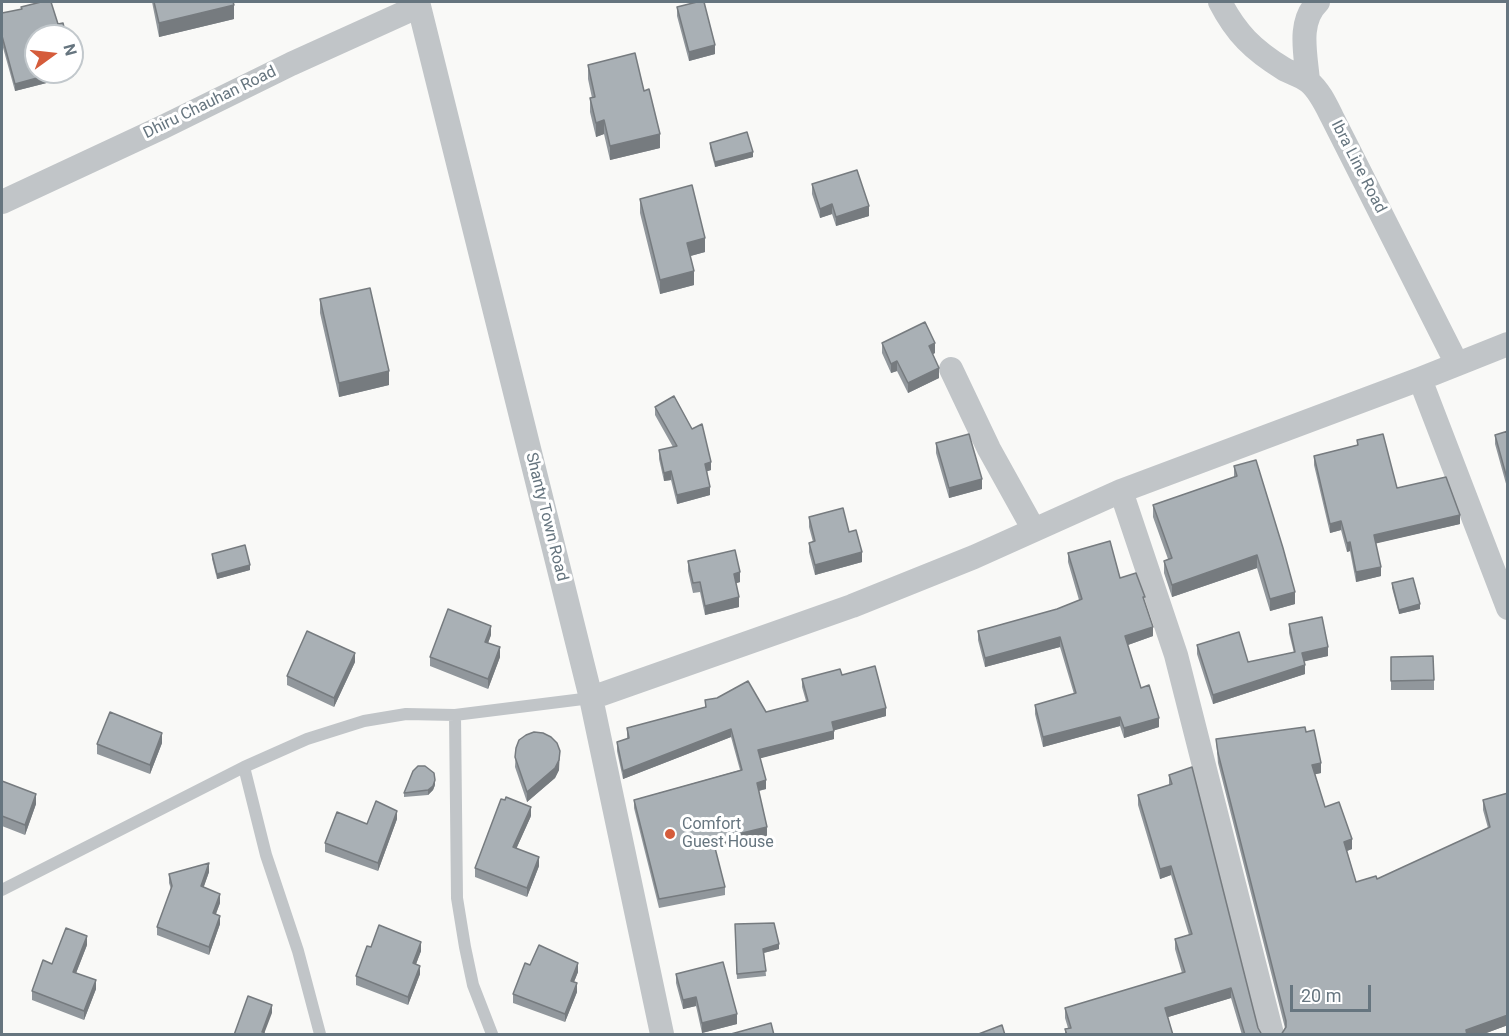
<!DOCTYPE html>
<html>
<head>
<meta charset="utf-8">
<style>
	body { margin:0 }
	#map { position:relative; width:1509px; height:1036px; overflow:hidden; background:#f9f9f7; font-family:Roboto,sans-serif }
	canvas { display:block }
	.frame { position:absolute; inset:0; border:3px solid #66757f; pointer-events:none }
	.north { position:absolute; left:24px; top:24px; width:60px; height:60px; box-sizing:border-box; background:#fff; border:2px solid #c2c8cc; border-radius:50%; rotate:75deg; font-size:16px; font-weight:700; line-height:24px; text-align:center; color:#66757f }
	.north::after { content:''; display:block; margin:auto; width:21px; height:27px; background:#d55c3b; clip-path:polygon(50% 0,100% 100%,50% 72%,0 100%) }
	.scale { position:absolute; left:1290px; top:985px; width:81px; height:27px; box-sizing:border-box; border:3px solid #66757f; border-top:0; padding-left:8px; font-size:18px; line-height:21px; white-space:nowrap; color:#66757f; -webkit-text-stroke:4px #fff; paint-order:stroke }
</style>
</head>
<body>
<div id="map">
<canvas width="1509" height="1036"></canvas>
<div class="frame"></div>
<div class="north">N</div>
<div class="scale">20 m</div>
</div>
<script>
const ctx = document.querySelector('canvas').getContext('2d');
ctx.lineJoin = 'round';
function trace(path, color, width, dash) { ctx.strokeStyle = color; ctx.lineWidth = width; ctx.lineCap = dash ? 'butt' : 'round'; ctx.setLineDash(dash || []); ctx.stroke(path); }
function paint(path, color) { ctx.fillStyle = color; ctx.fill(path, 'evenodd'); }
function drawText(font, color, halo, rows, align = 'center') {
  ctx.font = font + ' Roboto,sans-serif'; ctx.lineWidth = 6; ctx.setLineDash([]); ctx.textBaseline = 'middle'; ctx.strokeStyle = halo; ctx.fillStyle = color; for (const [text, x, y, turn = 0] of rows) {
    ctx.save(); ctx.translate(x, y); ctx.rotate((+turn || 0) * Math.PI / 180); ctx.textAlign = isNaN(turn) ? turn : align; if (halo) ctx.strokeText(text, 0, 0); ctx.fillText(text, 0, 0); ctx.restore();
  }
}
trace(new Path2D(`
	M455,715L591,698
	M244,767L266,855L298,951L320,1034
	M2,890L244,767L307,739L364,721L406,714L455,715L457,898L465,947L473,985L492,1034`), '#c1c5c8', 12);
trace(new Path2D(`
	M418,2L591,698L662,1034
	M1220,2C1236,33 1253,50 1284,69C1291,73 1302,76 1309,82C1319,90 1326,105 1332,117L1457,364
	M1308,81C1306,55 1297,22 1318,2
	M2,202L163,127L291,64L419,6
	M951,369L989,449L1034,530
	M1420,379L1508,608
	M1121,491L1176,655L1272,1034
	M591,698L852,606L974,557L1121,491L1420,379L1508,344`), '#c1c5c8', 24);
paint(new Path2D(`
	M152,2H233L234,19L159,37Z
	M677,7L715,54L689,61L677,16Z
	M2,13L58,24L74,76L15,91L2,44Z
	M588,65L644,91L660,148L610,160L604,134L596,137L590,112V98H592L588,79Z
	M710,143L753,157L715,167L710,148Z
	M812,184L869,216L836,226L832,214L820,218L812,194Z
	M640,199L705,252L690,256L694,285L660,294L640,213Z
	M320,299L389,385L339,397L320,313Z
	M882,343L935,353L933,354L939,378L908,393L897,371L891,373L882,353Z
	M655,407L711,470L707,471L710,495L677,504L671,480L664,481L659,459V450L673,447L655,415Z
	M1508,431V491L1495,444V435Z
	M1357,440L1397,488L1460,524L1376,543L1381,576L1356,582L1350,551L1347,552L1341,530L1330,533L1314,465V456L1357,445Z
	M936,443L982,489L949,498L936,453Z
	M1234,466L1295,604L1270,611L1257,568L1172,597L1164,573V561L1168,559L1153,517V505L1234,477Z
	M809,517L849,532L862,562L815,575L809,552V543L813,542L809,527Z
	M1068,553L1120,578L1145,603L1153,636L1128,645L1141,688L1159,727L1124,738L1120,726L1043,747L1035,714V705L1074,694L1060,647L985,667L978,640V631L1057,609L1079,600L1068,562Z
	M212,554L250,570L217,579L212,559Z
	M688,561L740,582L736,583L739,607L705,615L700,592L693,593L688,571Z
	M1392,583L1420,609L1399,614L1392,588Z
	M1289,624L1328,656L1304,661L1305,674L1213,704L1197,654V645L1248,662L1294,653L1289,633Z
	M491,635L488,643L500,657L488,689L430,666V657Z
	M1391,657L1434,680V690H1391Z
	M355,662L334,707L287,685V676Z
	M842,675L886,716L834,730V739L760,758L766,789L759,791L767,836L715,848L725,887V895L659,908L634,808V800L740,770L731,737L623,779L617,751V742L627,739V728L705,707V700L766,712L806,701L802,687V679Z
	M1306,732L1321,773L1315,774L1325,807L1352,849L1347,851L1356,882L1377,879L1488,828L1483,810V800L1508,793V1025L1481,1035H1281L1285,1028L1218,763L1216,739Z
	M162,743L150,774L97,754V744Z
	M516,748L559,770L555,778L527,802L515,767Z
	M1169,775L1258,1028L1262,1034L1242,1035L1231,998L1168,1017L1173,1035H1065V1029L1068,1028L1065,1018V1008L1182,973L1175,949V939L1189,935L1171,875L1160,879L1138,805V795L1169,785Z
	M2,781L36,804L25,835L2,826Z
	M435,785L433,790L428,795L404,797V793Z
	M531,816L516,849L539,866L527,897L475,877V868Z
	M397,819L378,871L325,852V843L367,824Z
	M209,872L203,888L220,903L216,914L220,924L209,955L157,935V927L171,889L169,883V874Z
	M735,924L779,949L764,953L766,976L737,979Z
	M87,945L76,973L96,989L84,1020L32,1000V991L52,964Z
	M371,947L421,951L416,964L420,974L408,1005L356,985V976Z
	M530,965L578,972L574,982L577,992L565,1022L513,1003V994Z
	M676,974L737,1024L702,1033L696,1006L683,1009L676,983Z`), '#91979c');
paint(new Path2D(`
	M234,5V19L159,37V23Z
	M715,45V54L689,61V52Z
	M74,68V76L15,91V84L59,72H72V69Z
	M604,120V134L596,137V123Z
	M660,134V148L610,160V146Z
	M753,152V157L715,167V162Z
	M832,204V214L820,218V209Z
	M869,206V216L836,226V217Z
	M705,238V252L687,257V243Z
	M694,271V285L660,294V280Z
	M935,343V353L929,356V346Z
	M897,361V371L891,373V364Z
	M939,368V378L908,393V383Z
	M389,371V385L339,397V383Z
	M711,462V470L705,472V464Z
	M671,471V480L664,481V473Z
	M982,479V489L949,498V488Z
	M710,487V495L677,504V495Z
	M1460,515V524L1374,544V535Z
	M1341,521V530L1330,533V524Z
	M1350,542V551L1347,552V543Z
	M862,552V562L815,575V565Z
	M1257,555V568L1172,597V585Z
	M250,565V570L217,579V574Z
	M1381,567V576L1356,582V572Z
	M740,572V582L734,584V574Z
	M1295,592V604L1270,611V599Z
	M739,597V607L705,615V606Z
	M1420,604V609L1399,614V610Z
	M491,626V635L485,651V642Z
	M1153,627V636L1125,646V636Z
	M1060,637V647L985,667V658Z
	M500,647V657L488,689V679Z
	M1328,647V656L1302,662V653Z
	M355,653V662L334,707V698Z
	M1305,665V674L1213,704V695Z
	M886,708V716L832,731V722Z
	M1120,717V726L1043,747V737Z
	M1159,718V727L1124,738V728Z
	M731,729V737L623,779V771Z
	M834,731V739L758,759V750Z
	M162,733V743L150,774V765Z
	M560,751L559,770L555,778L527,802V792Z
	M1321,763V773L1312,775V765Z
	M435,780V785L433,790L428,795V790Z
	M766,780V789L757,791V783Z
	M36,794V804L25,835V825Z
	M531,807V816L513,856V847Z
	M397,811V819L378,871V863Z
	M767,827V836L713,849V840Z
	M1352,839V849L1344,852V842Z
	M539,857V866L527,897V888Z
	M209,863V872L201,895V886Z
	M1171,866V875L1160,879V869Z
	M220,894V903L213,921V913Z
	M220,916V924L209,955V947Z
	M87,936V945L73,981V972Z
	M421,942V951L413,972V963Z
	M779,944V949L763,953V949Z
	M578,963V972L571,989V981Z
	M420,966V974L408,1005V997Z
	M96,980V989L84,1020V1011Z
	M577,983V992L565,1022V1014Z
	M1231,988V998L1165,1018V1008Z
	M696,997V1006L683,1009V1000Z
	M272,1005V1013L264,1034L262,1035V1032Z
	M737,1014V1024L702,1033V1023Z
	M1508,1015V1025L1481,1035H1466V1030Z`), '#767b7f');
const building = new Path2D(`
	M41,2H51L58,24L63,23L66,36H36V72H59L15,84L2,36V13L22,9L21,7Z
	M154,2H233L234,5L159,23Z
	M697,2H704L715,45L689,52L677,7Z
	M635,53L644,91L649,89L660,134L610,146L604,120L596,123L590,98L595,97L588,65Z
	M747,132L753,152L715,162L710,143Z
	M857,170L869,206L836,217L832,204L820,209L812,184Z
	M692,185L705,238L687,243L694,271L660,280L640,199Z
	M370,288L389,371L339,383L320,299Z
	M925,322L935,343L929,346L939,368L908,383L897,361L891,364L882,343Z
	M674,396L692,429L702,424L711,462L705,464L710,487L677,495L671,471L664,473L659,450L677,446L655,407Z
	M1508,431V482L1495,435Z
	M969,434L982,479L949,488L936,443Z
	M1383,434L1397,488L1446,477L1460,515L1374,535L1381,567L1356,572L1350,542L1347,543L1341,521L1330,524L1314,456L1358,445L1357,440Z
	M1256,460L1283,548L1295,592L1270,599L1257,555L1172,585L1164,561L1172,558L1153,505L1237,476L1234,466Z
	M843,508L849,532L856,530L862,552L815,565L809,543L815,541L809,517Z
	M1110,541L1120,578L1136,573L1145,597H1143L1153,627L1125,636L1141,688L1149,685L1159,718L1124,728L1120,717L1043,737L1035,705L1076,693L1060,637L985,658L978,631L1057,609L1082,599L1068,553Z
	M245,545L250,565L217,574L212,554Z
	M735,550L740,572L734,574L739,597L705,606L700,582L693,583L688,561Z
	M1413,578L1420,604L1399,610L1392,583Z
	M448,609L491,626L485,642L500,647L488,679L430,657Z
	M1322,617L1328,647L1302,653L1305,665L1213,695L1197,645L1239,632L1248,662L1295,652L1289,624Z
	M307,631L355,653L334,698L287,676Z
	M1433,656L1434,680L1391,681V657Z
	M875,666L886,708L832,722L834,731L758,750L766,780L757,783L767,827L713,840L725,887L659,899L634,800L742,770L731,729L623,771L617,742L629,738L627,728L706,707L705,700L717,698L748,681L766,712L808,701L802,679L840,669L842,675Z
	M110,712L162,733L150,765L97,744Z
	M1305,727L1306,732L1314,730L1321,763L1312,765L1325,807L1339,802L1352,839L1344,842L1356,882L1376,876L1377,879L1490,827L1483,800L1508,793V1015L1466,1030L1467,1035H1281L1286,1027V1021L1218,753L1216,739Z
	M534,732L543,733L551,737L557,743L560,751L559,760L555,768L527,792L515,757L516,748L519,740L526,735Z
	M418,766H425L434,773L435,780L433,786L428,790L404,793L413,771Z
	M1192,767L1258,1028L1262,1035H1245L1231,988L1165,1008L1173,1035H1067L1065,1029L1071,1028L1065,1008L1185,972L1175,939L1192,934L1171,866L1160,869L1138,795L1172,784L1169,775Z
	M2,781L36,794L25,825L2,816Z
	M506,797L531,807L513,847L539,857L527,888L475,868L501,799L505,800Z
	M376,801L397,811L378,863L325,843L337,812L367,824Z
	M209,863L201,886L220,894L213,913L220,916L209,947L157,927L172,886L169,874Z
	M774,923L779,944L763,949L766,971L737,974L735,924Z
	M379,925L421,942L413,963L420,966L408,997L356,976L367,946L371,947Z
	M66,928L87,936L73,972L96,980L84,1011L32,991L43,960L52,964Z
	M539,945L578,963L571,981L577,983L565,1014L513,994L525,963L530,965Z
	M723,962L737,1014L702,1023L696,997L683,1000L676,974Z
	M248,996L272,1005L262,1032H264L263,1035H234Z
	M771,1023L774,1035H731V1034Z
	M1002,1025L1005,1035H976Z`);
paint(building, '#a9b0b5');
trace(building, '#767b7f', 1.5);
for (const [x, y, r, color] of [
	[670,834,6,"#d55c3b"]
]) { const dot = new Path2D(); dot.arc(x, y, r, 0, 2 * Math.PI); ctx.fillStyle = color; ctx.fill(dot); trace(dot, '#fff', 2); }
drawText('16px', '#66757f', '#fff', [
	["Dhiru Chauhan Road",210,103,-26],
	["Ibra Line Road",1358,167,63],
	["Shanty Town Road",546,517,76]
]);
drawText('16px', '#66757f', '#fff', [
	["Comfort",682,825],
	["Guest House",682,843]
], 'left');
</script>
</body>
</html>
